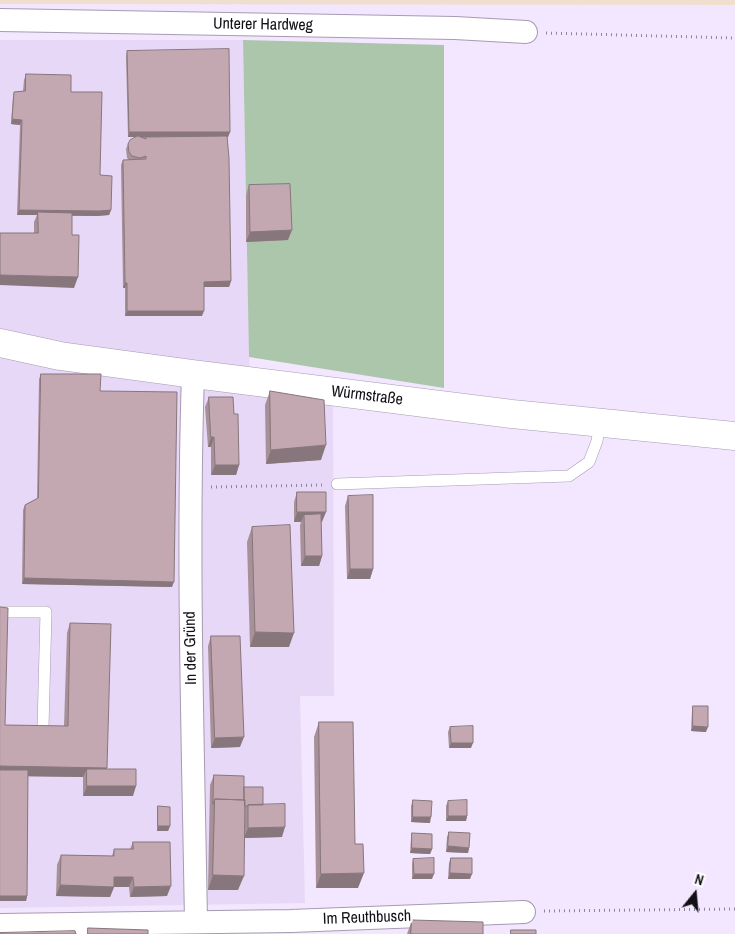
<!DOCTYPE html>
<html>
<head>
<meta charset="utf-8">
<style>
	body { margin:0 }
	#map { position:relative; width:735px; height:934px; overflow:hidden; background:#f2e7fe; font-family:"Archivo Narrow",sans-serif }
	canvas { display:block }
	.north { position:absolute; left:670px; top:869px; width:50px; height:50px; -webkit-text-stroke:4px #fff; paint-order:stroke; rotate:17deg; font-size:14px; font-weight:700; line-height:20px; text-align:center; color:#130f17 }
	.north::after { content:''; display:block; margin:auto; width:18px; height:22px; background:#130f17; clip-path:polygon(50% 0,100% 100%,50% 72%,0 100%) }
</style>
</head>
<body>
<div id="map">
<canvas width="735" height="934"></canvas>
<div class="north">N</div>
</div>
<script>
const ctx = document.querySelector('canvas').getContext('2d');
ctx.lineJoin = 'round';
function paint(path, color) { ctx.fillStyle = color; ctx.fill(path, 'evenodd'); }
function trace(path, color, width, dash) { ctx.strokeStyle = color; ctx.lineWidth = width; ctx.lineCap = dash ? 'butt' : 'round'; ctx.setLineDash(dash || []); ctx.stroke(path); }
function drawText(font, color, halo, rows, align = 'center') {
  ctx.font = font + ' "Archivo Narrow",sans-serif'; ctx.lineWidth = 4.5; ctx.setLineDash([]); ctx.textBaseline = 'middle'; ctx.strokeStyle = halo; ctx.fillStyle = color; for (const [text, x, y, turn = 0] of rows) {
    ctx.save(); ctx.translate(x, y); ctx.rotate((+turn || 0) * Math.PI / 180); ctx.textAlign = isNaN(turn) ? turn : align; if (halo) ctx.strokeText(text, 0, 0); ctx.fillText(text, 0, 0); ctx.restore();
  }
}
paint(new Path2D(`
	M0,40H243L250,393L333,404L334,696H300L305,903L0,908Z`), '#e7d8f7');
paint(new Path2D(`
	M0,0H735V5L0,4Z`), '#f0dfce');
paint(new Path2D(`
	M243,40L444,45V388L249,357Z`), '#acc6ab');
const service = new Path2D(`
	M337,484L569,476L589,462L597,441L600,423
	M0,612H46L43,728`);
const minor = new Path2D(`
	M0,20L455,28L526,32
	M193,374C187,557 193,740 196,922
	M0,925L291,921L524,912`);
const tertiary = new Path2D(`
	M0,343L60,356L193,374L512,414L735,436`);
trace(service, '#a69bb1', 12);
trace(minor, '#a69bb1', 24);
trace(tertiary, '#a69bb1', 29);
trace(new Path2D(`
	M546,33L735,38
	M211,487L322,485
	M544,911L735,909`), '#8d8596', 3, [1, 4]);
trace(service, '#fff', 11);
trace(minor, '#fff', 22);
trace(tertiary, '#fff', 28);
paint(new Path2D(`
	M127,51L230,132L228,137H227L231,281L229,287H204L202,316H125V288H123L121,165L123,160H129L127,158L126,149L128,144L136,137H128L126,56Z
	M26,74L71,92L100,175L111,210L109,215L97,216H72V235L74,288L34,233V222L37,215H17L20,125L11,124L13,97L14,92L23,91L24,80Z
	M249,185L288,240L246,242V195Z
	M41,374L100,391L172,587L22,584L23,510L25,505L37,499L39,379Z
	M270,391L321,460L266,464L265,405Z
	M209,397L234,414L239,465L236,475H211V447H208L205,407Z
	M297,492L322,522H321L322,556L319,566H301L300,525L301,522H294V502Z
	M348,496L373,569L370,579H347L345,506Z
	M252,527L289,647H250L247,542Z
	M70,623L107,769L133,796H83V777L28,776L27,896L26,901L5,725L64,726L67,633Z
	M211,636L240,747L211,748L208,646Z
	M693,706L706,732L691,731L692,711Z
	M319,722L355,844L358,888H316L314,737Z
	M450,727L471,748H449L448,732Z
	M214,775L244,788L263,805L282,837L244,838L238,890H208L210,785Z
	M413,800L430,823L411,822V806Z
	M448,801L467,816L466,821H446V806Z
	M158,806L170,826L168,831H157V811Z
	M449,832L469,848L468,853L446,852L447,837Z
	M412,833L432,849L430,854L410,853L411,838Z
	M133,842L167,896L130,897L129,887H114L110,897L56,896L57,865L61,855L112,856L114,849H130Z
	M451,858L470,879H448L449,863Z
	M413,859L432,879H412V864Z
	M412,920L483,934H407Z`), '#a89099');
paint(new Path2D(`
	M12,119L22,120L20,125L11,124Z
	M129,132H230L228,137H128Z
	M19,210H111L109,215L97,216L38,215V212L37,215H17Z
	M292,230L288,240L246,242L250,232Z
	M0,275L78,277L74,288L0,285Z
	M231,281L229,287H202L204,282Z
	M125,283H127L125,288H123Z
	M127,311H204L202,316H125Z
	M211,437H214L211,447H208Z
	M326,445L321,460L266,464L271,450Z
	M215,465H239L236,475H211Z
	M297,512H326L322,522H304V515L301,522H294Z
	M305,556H322L319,566H301Z
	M350,569H373L370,579H347Z
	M24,578L174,582L172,587L22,584Z
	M255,632L294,633L289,647H250Z
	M693,726L708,727L706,732L691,731Z
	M244,737L240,747L211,748L215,738Z
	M451,743H473L471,748H449Z
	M0,766L107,768L104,778L87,769L83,777L0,776Z
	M87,786H136L133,796H83Z
	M448,816H467L466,821H446Z
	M413,817H431L430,823L411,822Z
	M158,826H170L168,831H157Z
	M285,827L282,837L244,838L248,828Z
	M448,846L469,848L468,853L446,852Z
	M412,848L432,849L430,854L410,853Z
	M364,873L358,888H316L321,874Z
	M450,873L472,874L470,879H448Z
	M414,874H434L432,879H412Z
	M213,875L244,876L238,890H208Z
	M114,877H133L129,887H111Z
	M60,885L114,887L110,897L56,896Z
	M171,886L167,896L130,897L134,887Z
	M0,896H27L26,901H0Z`), '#88767d');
const building = new Path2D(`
	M229,49L230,132H129L127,51Z
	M26,74L71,75V92H102L100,175L112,176L111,210L99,211L19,210L22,120L12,119L14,92L25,91Z
	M138,136L146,139V137L227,136L229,158L231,281L204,282V311H127V283H125L123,160L146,159V156L140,158L132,156L129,152L128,144L130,140Z
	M290,184L292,230L250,232L249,185Z
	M38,212L72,213V235H79L78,277L0,275V233H38Z
	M41,374H101L100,391L177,392L174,582L24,578L25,505L38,498Z
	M270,391L324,400L326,445L271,450Z
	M209,397H233L234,414H238L239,465H215L214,437H211Z
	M297,492H326V512H297Z
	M373,495V569H350L348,496Z
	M321,514L322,556H305L304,515Z
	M290,525L294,633L255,632L252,527Z
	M0,607L8,608L5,725L68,726L70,623L111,624L107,768L0,766Z
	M211,636H240L244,737L215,738Z
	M693,706H708V727L693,726Z
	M319,722H353L355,844H363L364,873L321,874Z
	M473,726V743H451L450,727Z
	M87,769H136V786H87Z
	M0,770H28L27,896H0Z
	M214,775L244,776V800L215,799L213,804Z
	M244,787H263V805H248V806H245Z
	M215,799L245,800L244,876L213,875Z
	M413,800L432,801L431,817H413Z
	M467,800V816H448V801Z
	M285,804V827L248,828V805Z
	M158,806L170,807V826H158Z
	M449,832L470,833L469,848L448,846Z
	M412,833L432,834V849L412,848Z
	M133,842H170L171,886L134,887L133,877H114V887L60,885L61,855L114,856V849H133Z
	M434,858V874H414L413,859Z
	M451,858H472V874L450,873Z
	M412,920L483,922V934H411Z
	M88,928L148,930V934H88Z
	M511,930H536V934H511Z
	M75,931L76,934H0V933Z`);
paint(building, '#c3a8b2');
trace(building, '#88767d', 1);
drawText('16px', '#130f17', '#fff', [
	["Unterer Hardweg",263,25,1],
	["Würmstraße",367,396,7],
	["In der Gründ",191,648,-91],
	["Im Reuthbusch",367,918,-2]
]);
</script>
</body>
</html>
